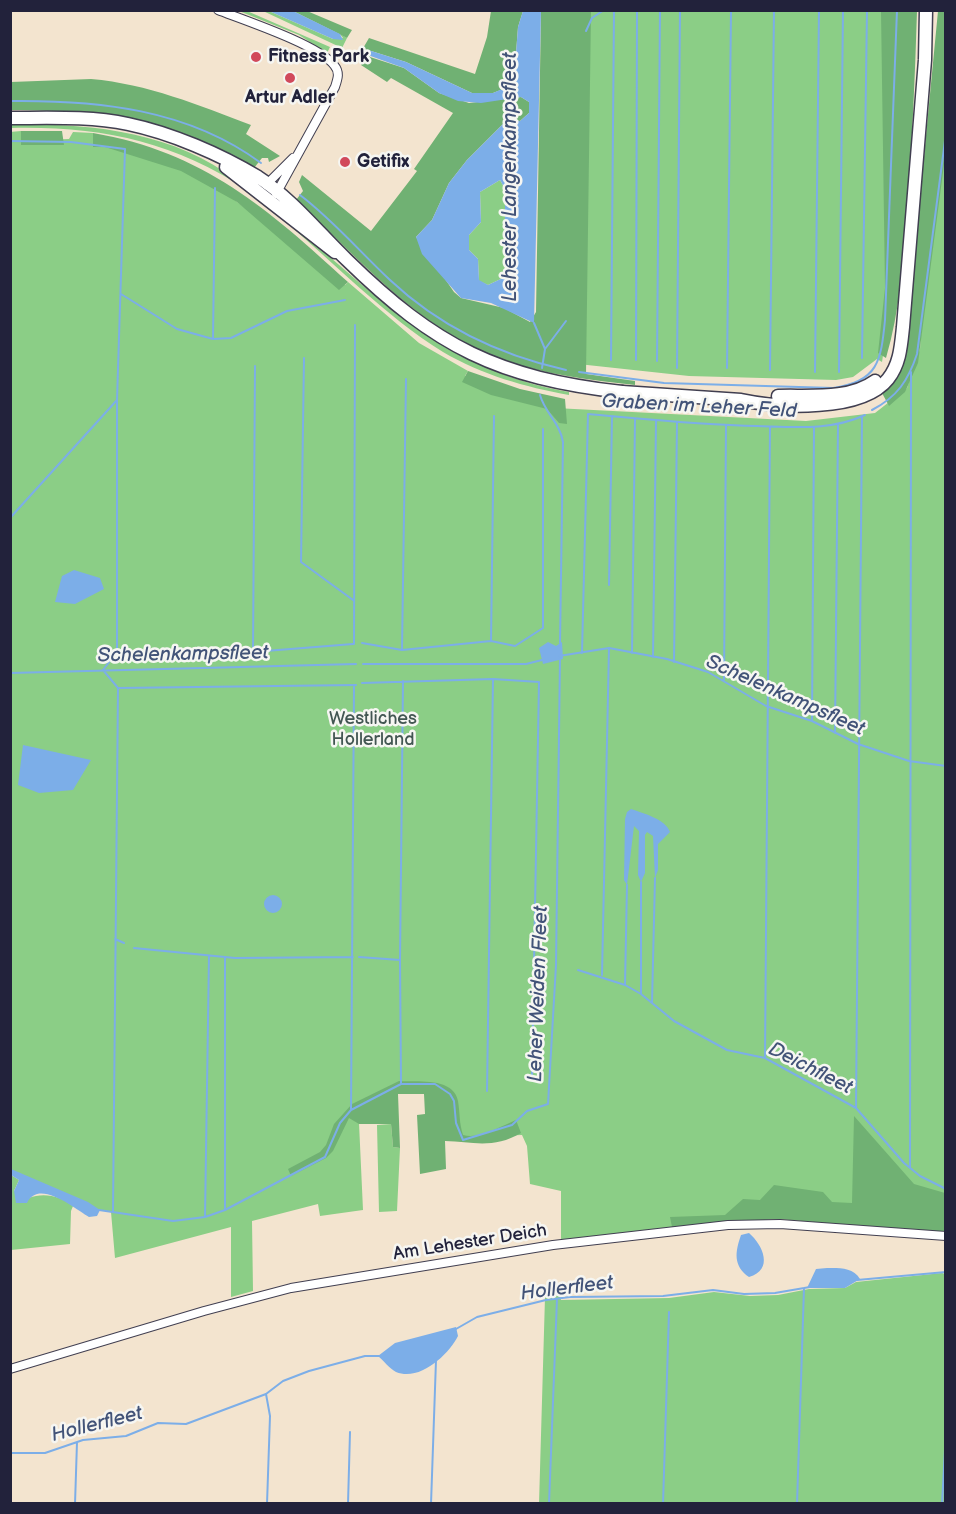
<!DOCTYPE html>
<html>
<head>
<meta charset="utf-8">
<style>
	body { margin:0 }
	#map { position:relative; width:956px; height:1514px; overflow:hidden; background:#f3e4cf; font-family:"Balsamiq Sans",sans-serif }
	canvas { display:block }
	.frame { position:absolute; inset:0; border:12px solid #22223b; pointer-events:none }
</style>
</head>
<body>
<div id="map">
<canvas width="956" height="1514"></canvas>
<div class="frame"></div>
</div>
<script>
const ctx = document.querySelector('canvas').getContext('2d');
ctx.lineJoin = 'round';
function paint(path, color) { ctx.fillStyle = color; ctx.fill(path, 'evenodd'); }
function trace(path, color, width, dash) { ctx.strokeStyle = color; ctx.lineWidth = width; ctx.lineCap = dash ? 'butt' : 'round'; ctx.setLineDash(dash || []); ctx.stroke(path); }
function drawText(font, color, halo, rows, align = 'center') {
  ctx.font = font + ' "Balsamiq Sans",sans-serif'; ctx.lineWidth = 5; ctx.setLineDash([]); ctx.textBaseline = 'middle'; ctx.strokeStyle = halo; ctx.fillStyle = color; for (const [text, x, y, turn = 0] of rows) {
    ctx.save(); ctx.translate(x, y); ctx.rotate((+turn || 0) * Math.PI / 180); ctx.textAlign = isNaN(turn) ? turn : align; if (halo) ctx.strokeText(text, 0, 0); ctx.fillText(text, 0, 0); ctx.restore();
  }
}
paint(new Path2D(`
	M239,11H247L330,47L327,53L299,35Z
	M263,11H269L333,39L343,38L340,34L347,38L342,48Z
	M579,11H903L888,323L882,362L877,359L853,377L836,380L689,376L578,364Z
	M945,11V1231L782,1218L731,1220L561,1240V1191L530,1184L527,1146L522,1135L443,1138L439,1090L398,1091L359,1123L363,1210L320,1216L318,1204L252,1221L253,1291L231,1297V1227L115,1258L111,1212L93,1209L11,1171L10,132L21,131V141L69,139L73,132L93,133V138L184,161L345,285L348,282L419,343L468,371L465,376L555,408L806,421L875,413L907,388L920,349Z
	M10,125C91,122 186,133 247,190C173,141 99,126 11,128Z
	M500,180L505,189V277L488,285L479,281L478,259L469,250V235L481,222L480,192Z
	M282,215C376,295 442,370 569,392V395C525,387 482,375 443,352C385,316 332,261 280,217Z
	M391,1124L393,1147L400,1148L397,1211L379,1212L377,1125Z
	M11,1175L19,1180L14,1191L29,1198C43,1192 62,1196 73,1206L71,1211L70,1244L11,1250Z
	M942,1273L945,1274V1503L539,1504L545,1297L560,1295L561,1300L669,1298L714,1292L750,1296L778,1295L809,1289L845,1288L856,1282Z`), '#8bce86');
paint(new Path2D(`
	M293,11H307L352,30L347,38Z
	M491,11H523L518,27L514,79L508,87L493,93H472L406,62L368,50L370,57L404,68L439,93L469,103L521,97L529,102V113L520,121L508,119L467,160L449,183L432,220L416,237L454,292L461,298L504,308L530,322L536,312L541,11H591L586,374L635,381V385C578,379 518,371 467,344C402,310 350,250 296,200L303,191L299,182L302,175L371,231L417,171L414,169L453,113L391,78L387,82L361,65L364,60L358,57L369,38L475,74L487,37Z
	M881,11H917C915,78 912,145 907,212C903,261 900,311 886,358L878,353L885,288Z
	M938,11H945V157L918,363L905,392L889,406L882,393L889,386L917,229Z
	M91,79C148,84 198,105 251,125L246,134L280,156L269,162L268,158H262L254,168C170,118 106,111 11,110V82Z
	M21,131H62L64,145H21Z
	M93,133C204,152 268,209 348,282L339,290L237,202L181,171L105,147H93Z
	M468,371L520,389L565,399L567,424L559,423L547,409L491,395L462,382Z
	M399,1081C417,1082 454,1077 458,1101C460,1113 459,1123 463,1135C479,1140 501,1126 516,1120L521,1133C494,1149 473,1142 445,1141L446,1169L420,1174L417,1115L425,1114L424,1094H398L400,1148L393,1147L391,1124H359L349,1118L333,1151L326,1158L291,1176L288,1169L320,1152L326,1145L334,1124L352,1104Z
	M854,1116L914,1184L945,1193V1233L778,1219L672,1227L670,1217L725,1215L743,1199L760,1200L774,1185L823,1192L832,1202L852,1203Z`), '#70b173');
paint(new Path2D(`
	M269,11H293L340,34L343,40L333,39Z
	M523,11H541L534,323L491,303L461,298L422,254L416,237L432,220L449,183L467,160L508,119L520,121L529,113V102L521,97L481,103L458,101L439,93L404,68L365,54L368,50L406,62L472,93H493L507,87L514,79L518,27ZM500,180L505,189V277L488,285L479,280L478,259L469,250V235L481,222L480,192Z
	M74,570L100,578L104,589L75,604L55,602L62,576Z
	M548,642L556,646L562,642L563,659L543,664L539,648Z
	M23,745L91,760L73,790L39,793L18,785Z
	M631,809C642,813 666,819 670,832L658,844V870L655,878L653,836L647,832L645,835V873L641,882L638,875L639,831L634,826L627,885L624,880L625,819L627,812Z
	M264 904a9 9 0 1 1 18 0a9 9 0 1 1-18 0Z
	M11,1169L88,1202L100,1210L97,1216L89,1217C76,1210 39,1178 27,1203H16L14,1191L19,1180L11,1175Z
	M749,1233C763,1245 774,1270 749,1277C733,1266 735,1252 741,1235Z
	M827,1268C839,1268 853,1267 860,1279L845,1288H807L816,1269Z
	M456,1327L458,1336C449,1354 420,1382 396,1372C390,1369 383,1360 378,1356L395,1343Z`), '#7caee8');
trace(new Path2D(`
	M586,31L592,18L604,10
	M10,101C98,100 188,109 261,163
	M10,141L71,142L125,149L117,400V652L103,670L118,688L113,1211
	M300,195C333,220 360,252 390,280C440,327 499,355 566,370
	M121,294L177,329L213,339L231,338L287,311L345,300
	M534,323L545,349L542,368
	M213,338L215,188
	M545,349L566,321
	M304,358L301,562L353,600
	M862,358L867,10
	M611,360L614,10
	M636,360L637,10
	M657,361L660,10
	M677,368L680,10
	M727,368L731,10
	M770,370L774,10
	M579,372L664,383L833,388C878,382 881,361 885,320L897,10
	M815,372L819,10
	M839,372L843,10
	M540,395C545,413 560,423 563,442L560,643
	M872,410C897,397 908,381 917,354L946,133
	M10,518L117,400
	M609,585L612,416
	M491,641L494,416
	M362,643L402,650L491,641L515,646L543,628V429
	M354,644L355,325
	M402,650L406,379
	M117,652H253L353,644
	M253,652L255,366
	M582,653L588,414C644,419 700,425 757,426C793,427 831,431 865,415
	M632,653L635,419
	M559,656L609,648L667,659L708,672L766,706L812,721L858,744L909,761L946,766
	M653,657L656,421
	M674,662L677,423
	M363,664H526L542,660
	M10,673L356,664
	M724,680L726,425
	M362,683L493,679L539,682L532,1078
	M118,688L356,685
	M812,721L814,427
	M835,733L838,424
	M115,939L124,943
	M134,948L235,958L353,957
	M225,957V1210
	M359,957L400,960
	M578,970L625,985L641,994L674,1021L727,1050L765,1058L856,1108L904,1163L920,1176L946,1189
	M602,975L609,648
	M625,985L627,885
	M641,994V882
	M652,1003L655,878
	M765,1058L770,427
	M401,1084L400,960L403,681
	M487,1091L493,679
	M856,1108L862,416
	M351,1109L354,686
	M910,1168L911,372
	M99,1210L173,1221L205,1217L225,1210L325,1157L340,1123L351,1110L401,1084H435L450,1094L454,1101L456,1123L463,1140L512,1125L527,1111L548,1104L556,965L560,658
	M205,1217L209,956
	M857,1280L946,1272
	M456,1329L477,1317L546,1300L570,1297L663,1296L713,1290L744,1294L775,1293L810,1287
	M266,1394L270,1416L267,1504
	M10,1453H45L83,1440L126,1436L158,1423L186,1424L266,1394L283,1381L309,1371L365,1356H379
	M75,1504L77,1442
	M348,1504L350,1432
	M431,1504L436,1360
	M549,1504L557,1299
	M663,1504L669,1312
	M797,1504L804,1288
	M942,1504L946,1431`), '#7caee8', 2);
const minor = new Path2D(`
	M218,10C244,20 319,45 334,65C340,72 338,78 335,87L276,194
	M266,185L293,158
	M10,1369L204,1311L291,1288L553,1245L728,1225L780,1224L946,1236`);
const primary = new Path2D(`
	M10,118C49,118 90,116 128,124C171,133 220,154 258,177C292,199 318,232 347,260C436,347 498,378 622,392
	M226,167L335,252`);
const trunk = new Path2D(`
	M622,392L741,400C779,408 862,412 888,379C900,364 901,346 903,327L925,60L926,10
	M778,396C809,395 849,400 875,381`);
trace(minor, '#413f51', 10);
trace(primary, '#413f51', 15);
trace(trunk, '#413f51', 15);
trace(minor, '#fff', 8);
trace(primary, '#fff', 12);
trace(trunk, '#fff', 12);
for (const [x, y, r, color] of [
	[256,57,6,"#d1495b"],
	[290,78,6,"#d1495b"],
	[345,162,6,"#d1495b"]
]) { const dot = new Path2D(); dot.arc(x, y, r, 0, 2 * Math.PI); ctx.fillStyle = color; ctx.fill(dot); trace(dot, '#f6f6f2', 2); }
drawText('bold 18px', '#22223b', '#f6f6f2', [
	["Fitness Park",268,57],
	["Artur Adler",290,98,"center"],
	["Getifix",357,162]
], 'left');
drawText('18px', '#425652', '#f6f6f2', [
	["Westliches",373,719],
	["Hollerland",373,740]
]);
drawText('18px', '#22223b', '#f6f6f2', [
	["Am Lehester Deich",470,1243,-9]
]);
drawText('italic 20px', '#425378', '#f6f6f2', [
	["Lehester Langenkampsfleet",511,177,-90],
	["Graben im Leher Feld",699,407,3],
	["Schelenkampsfleet",183,655,-1],
	["Schelenkampsfleet",785,696,24],
	["Leher Weiden Fleet",539,994,-88],
	["Deichfleet",810,1069,27],
	["Hollerfleet",567,1289,-7],
	["Hollerfleet",97,1425,-14]
]);
</script>
</body>
</html>
